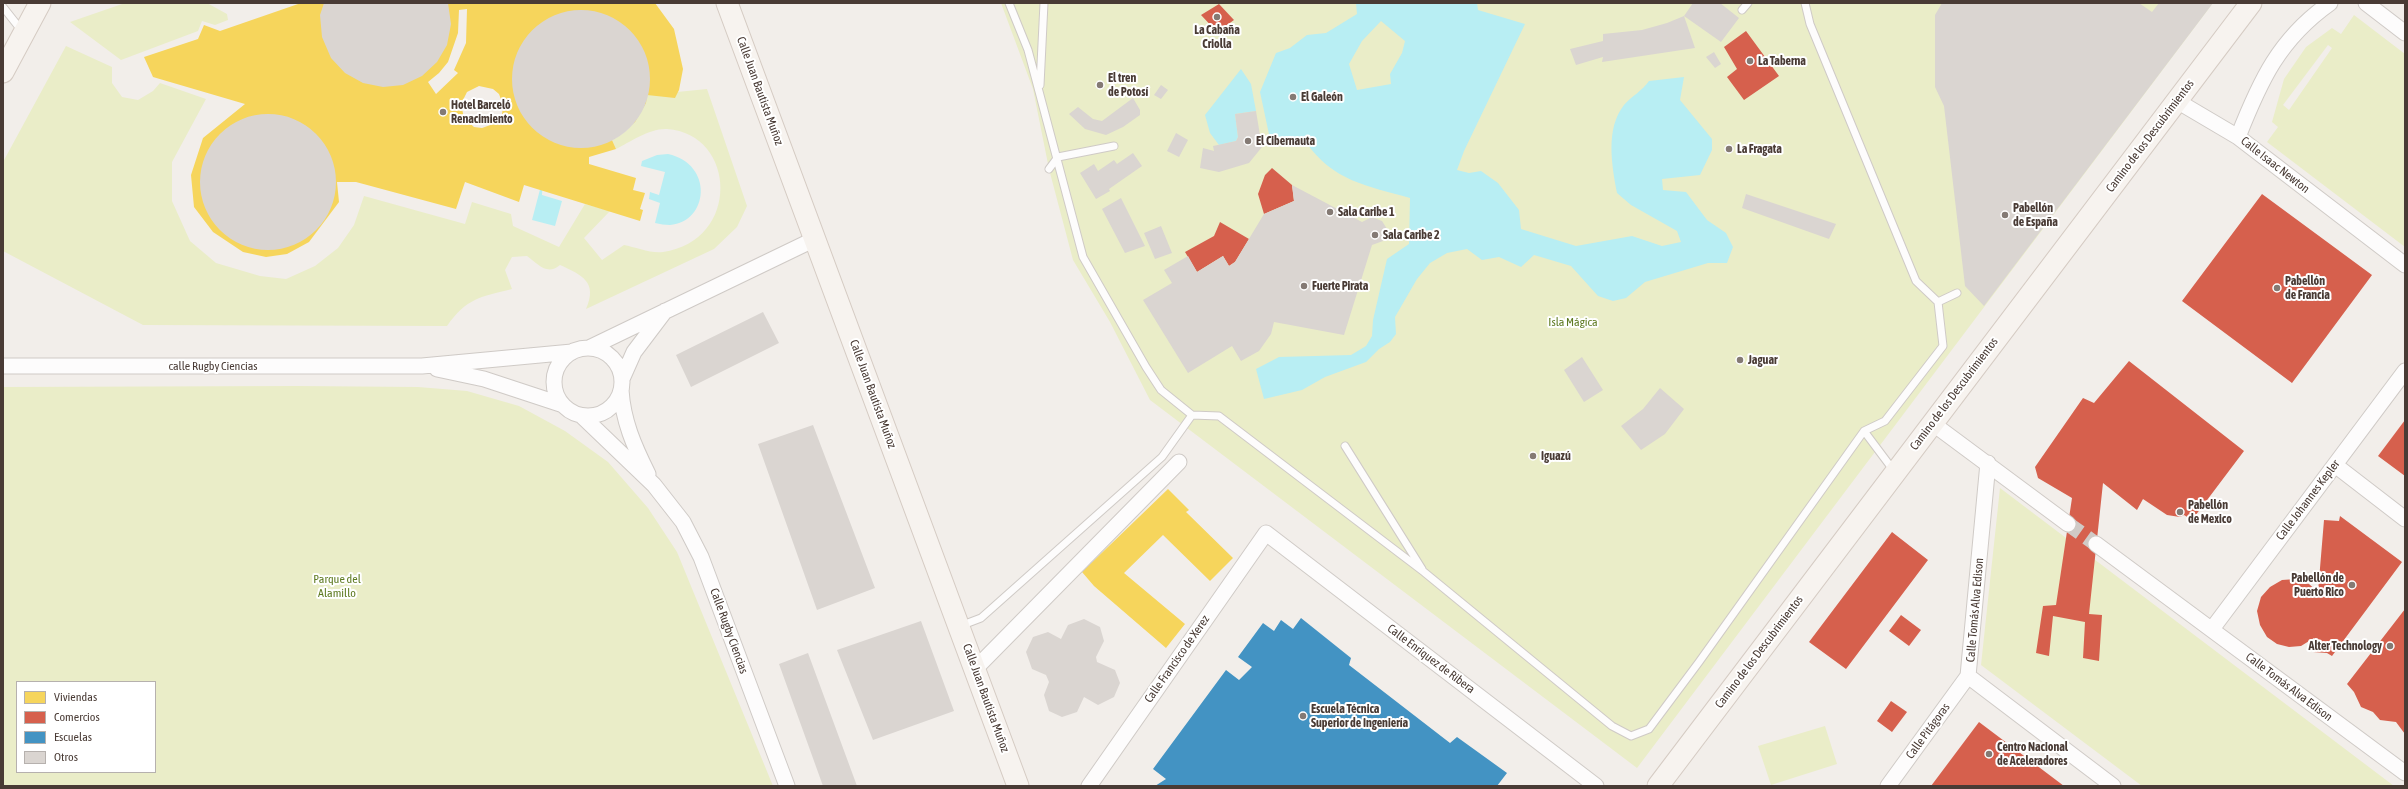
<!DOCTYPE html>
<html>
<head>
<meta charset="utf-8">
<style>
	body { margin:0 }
	#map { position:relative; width:2408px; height:789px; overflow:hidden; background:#f2eeea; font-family:"Asap Condensed",sans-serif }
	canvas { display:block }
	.frame { position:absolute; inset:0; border:4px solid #493b35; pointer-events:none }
	.legend { position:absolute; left:16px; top:681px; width:140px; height:92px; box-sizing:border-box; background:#fff; border:1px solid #b6b1ae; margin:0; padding:5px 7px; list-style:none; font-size:12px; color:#493b35 }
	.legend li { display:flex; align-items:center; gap:8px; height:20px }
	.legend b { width:20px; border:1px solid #b6b1ae }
</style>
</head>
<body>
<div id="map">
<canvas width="2408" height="789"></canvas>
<div class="frame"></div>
<ul class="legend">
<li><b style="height:11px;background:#f6d55c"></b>Viviendas</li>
<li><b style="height:11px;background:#d6604d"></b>Comercios</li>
<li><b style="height:11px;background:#4393c3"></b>Escuelas</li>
<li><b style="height:11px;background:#dad5d1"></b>Otros</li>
</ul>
</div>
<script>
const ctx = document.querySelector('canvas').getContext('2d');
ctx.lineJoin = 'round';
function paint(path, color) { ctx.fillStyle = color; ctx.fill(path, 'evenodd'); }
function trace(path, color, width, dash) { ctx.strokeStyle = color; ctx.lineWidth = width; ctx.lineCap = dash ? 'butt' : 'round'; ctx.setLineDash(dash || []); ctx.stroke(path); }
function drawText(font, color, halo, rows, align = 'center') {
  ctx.font = font + ' "Asap Condensed",sans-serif'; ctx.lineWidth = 4; ctx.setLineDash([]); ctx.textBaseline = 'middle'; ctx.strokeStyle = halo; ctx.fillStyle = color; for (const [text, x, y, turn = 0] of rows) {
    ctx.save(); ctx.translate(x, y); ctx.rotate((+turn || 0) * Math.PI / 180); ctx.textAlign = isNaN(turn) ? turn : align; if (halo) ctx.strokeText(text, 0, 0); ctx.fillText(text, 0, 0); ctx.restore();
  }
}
paint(new Path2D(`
	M125,3H207L227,14L228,20L215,25L202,21L198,31L121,60L70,22Z
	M1001,3H2213L1637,768L1150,400L1110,322L1073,260L1049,169L1033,89Z
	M2354,15L2405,54V247L2267,142L2278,127L2272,122L2284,79L2306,47L2332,28L2341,34ZM2328,45L2332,48L2289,110L2283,105Z
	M66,46L112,67V83L122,97L138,100L153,91L160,83L206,99L172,162V201L190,241L216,263L260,276L286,279L315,266L338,248L354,225L364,196L465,224L472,202L511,214L513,226L559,247L585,204L610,211L584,238L602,260L624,245C635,247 652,254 663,252C741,241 737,134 667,129C650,128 630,142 616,149L612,140C629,132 644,113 647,95L707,89L747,206L737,227L714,249L586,309C598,282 582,275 560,265C547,276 538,264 527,256L512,257L505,270L512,289C480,297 467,298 447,326L143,325L3,251V162Z
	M297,386L418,387L467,391L519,406L565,431L608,462L648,508L677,552L773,786H3V387ZM17,682H155V772H17Z
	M2000,488L2394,786H2142L1981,665Z
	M1825,726L1837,764L1771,785L1758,746Z`), '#eaedc8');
paint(new Path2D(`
	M1356,3H1477L1478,10L1525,24L1464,151L1457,170L1469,173L1481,171L1498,183L1519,210L1521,229L1576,246L1632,236L1662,246L1681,242L1677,231L1631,205L1617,193C1612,166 1605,129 1624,105C1632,96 1642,91 1649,81L1684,77L1680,100L1712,139V150L1700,175L1662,179L1663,190L1686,192L1707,220L1726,233L1733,247L1727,263H1708L1645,282L1626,298L1613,301L1598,296L1571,266L1534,255L1521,267L1499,257L1482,260L1467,249L1447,253L1430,263L1417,279L1395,317L1396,334L1390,342L1379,349L1366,362L1325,377L1302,390L1264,399L1256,369L1279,357L1351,355L1366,346L1372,336L1373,320L1387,259L1409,244L1410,198C1368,186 1332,181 1306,142L1270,139L1260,92L1276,53L1290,48L1307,35L1326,33L1357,14ZM1381,21L1405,41L1402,53L1390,74L1391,84L1357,90L1349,64L1362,41Z
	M1241,69L1251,84L1256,111L1235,114L1238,137L1236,141L1219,145L1210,133L1205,115Z
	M668,154C714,164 709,222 670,225C665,225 660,224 655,223L660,203L649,199L650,192L659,195L665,172L641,166L642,161L657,155Z
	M543,178L542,195L562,201L555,226L532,220Z`), '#b8eef3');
paint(new Path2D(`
	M301,3H655L674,29L683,69L679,90L675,98L647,95L646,103L635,122L612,140L616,149L589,157V164L636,178L633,190L645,193L640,209L643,210L640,221L524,185L519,202L465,182L456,209L356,182H337L339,202L309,242L287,254L266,257L243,252L213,232L194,207L191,175L203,138L245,104L153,77L144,57L198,39L204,25L220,31ZM467,9L466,43L454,70L458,73L436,94L428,82L439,73L448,62L458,33L459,10ZM479,86L493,89L499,94L503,105L502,115L496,123L482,128L474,127L464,118L461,104L467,92Z
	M1168,489L1189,510L1186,512L1233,558L1210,581L1163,535L1124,573L1185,624L1166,648L1094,586L1082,572Z`), '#f6d55c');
paint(new Path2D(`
	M1219,4L1234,20L1217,32L1201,15Z
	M1746,31L1779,76L1744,100L1727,77L1737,69L1724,47Z
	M1272,168L1292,185L1294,201L1264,214L1258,194L1265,175Z
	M2262,194L2372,275L2292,383L2182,301Z
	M1220,222L1249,239L1235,262L1229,266L1223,256L1197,272L1185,252L1214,236Z
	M2129,361L2244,451L2192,520L2184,515L2180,517L2167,515L2143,499L2137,510L2103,483L2089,614L2102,615L2099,661L2083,658L2085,622L2053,616L2049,656L2036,653L2043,606L2056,605L2072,498L2038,478L2035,467L2083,398L2094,403Z
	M2405,420V476L2378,456Z
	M2340,516L2402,562L2332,656L2327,653L2313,652L2314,638L2301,646L2289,647L2277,644L2267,637L2260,625L2257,611L2261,597L2270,587L2282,580L2296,579L2309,584L2318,592L2324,520L2339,521Z
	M1892,532L1928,560L1846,669L1809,642Z
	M2405,609V734L2396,722L2380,720L2373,712L2361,707L2354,692L2347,684Z
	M1901,615L1921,630L1909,646L1889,631Z
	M1891,701L1907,712L1892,732L1877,721Z
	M1979,722L2064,786H1931Z`), '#d6604d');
paint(new Path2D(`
	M1301,618L1351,658L1349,665L1450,743L1457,737L1507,773L1497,786H1155L1166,779L1153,769L1226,670L1239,680L1252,667L1238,657L1263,623L1274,631L1281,620L1293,629Z`), '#4393c3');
paint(new Path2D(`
	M324,3H448L451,24L447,45L437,62L422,76L403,85L383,87L363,83L345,73L331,58L322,37L320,15Z
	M1693,3H1720L1739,18L1721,42L1684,16L1695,48L1602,62L1603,57L1576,65L1570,49L1603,41V34L1642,30L1667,23L1684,16Z
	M1942,3H2139L2152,12L2159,3H2213L1984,306L1965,286L1944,106L1935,87V15Z
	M512 79a69 69 0 1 1 138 0a69 69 0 1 1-138 0Z
	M1714,52L1721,64L1715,68L1706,57Z
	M1161,85L1168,90L1161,99L1154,95Z
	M1133,98L1140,110V115L1123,127L1106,135L1085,129L1069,114L1078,107L1093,119L1102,121Z
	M1256,111L1262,147L1249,163L1219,172L1200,168L1203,148L1214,151L1213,146L1236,141L1238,137L1235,114Z
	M200 182a68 68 0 1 1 136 0a68 68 0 1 1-136 0Z
	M1176,133L1188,140L1179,157L1167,151Z
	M1133,153L1142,166L1109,189L1110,191L1096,199L1080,173L1094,164L1098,171L1114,160L1117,164Z
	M1292,185L1362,222L1372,217L1382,221L1387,229L1383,241L1372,245L1344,335L1274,322L1271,334L1259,351L1241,361L1232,346L1188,373L1143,300L1172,283L1164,270L1188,256L1197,272L1223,256L1229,266L1235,262L1264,214L1294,201Z
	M1746,194L1836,224L1829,239L1742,208Z
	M1121,198L1145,246L1125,253L1102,209Z
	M1161,226L1172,253L1155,259L1144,233Z
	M763,312L779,343L691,387L676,355Z
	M1582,357L1603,390L1584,402L1564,370Z
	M1660,388L1684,409L1665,434L1641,450L1621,426L1643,409Z
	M813,425L875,588L817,610L758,444Z
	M1084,619L1100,627L1104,641L1096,657L1097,662L1115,670L1120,683L1114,697L1098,705L1084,697L1077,712L1062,717L1049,711L1044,695L1049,682L1046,675L1032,669L1026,652L1033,637L1048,632L1061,639L1068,625Z
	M921,621L954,711L873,740L837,650Z
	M808,653L857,786H823L779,664Z`), '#dad5d1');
trace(new Path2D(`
	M2068,524L2096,544`), '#d0cac6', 15, [15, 8]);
const lane = new Path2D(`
	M1009,3L1028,50L1083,257L1146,367L1161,390L1192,415L1219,416L1424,572L1612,726L1631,736L1649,729L1699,662L1864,431L1885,421L1943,346L1938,302L1916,281L1810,24L1805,3
	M3,7L22,31
	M1742,10L1748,3
	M1040,85L1044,3
	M1049,169L1058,157L1114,146
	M1938,302L1957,293
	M1864,431L1894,471
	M1345,446L1422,569
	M960,626L981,618L1162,457L1192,415`);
const street = new Path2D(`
	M2330,3C2279,39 2260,81 2238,137L2405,265
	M2366,3L2405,33
	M2177,101L2238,137
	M589,348L815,239
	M554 382a34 34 0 1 1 68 0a34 34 0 1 1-68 0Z
	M3,366H422L572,352
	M437,369L484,379L563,405
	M622,379L634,352L665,311
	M621,390C623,421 634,446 648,474
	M582,416L654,485L683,522L701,557L787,786
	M1932,423L2068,524
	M2335,465L2405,519
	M2096,544L2405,773
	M2212,629L2405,371
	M975,669L1179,462
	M1968,676L1988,463
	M1968,676L2113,786
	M1089,786L1266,533L1596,786
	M1888,786L1968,676`);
const secondary = new Path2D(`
	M727,3L1018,786
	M3,72L40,3
	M1658,786L2251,3`);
trace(lane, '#cfcac6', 9);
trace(street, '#cfcac6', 17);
trace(secondary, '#d5cbc3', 23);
trace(lane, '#fdfcfc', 7);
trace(street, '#fdfcfc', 15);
trace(secondary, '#f7f3ef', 21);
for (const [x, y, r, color] of [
	[1217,17,4,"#847a74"],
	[1750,61,4,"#847a74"],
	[1100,85,4,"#847a74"],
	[1293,97,4,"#847a74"],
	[443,112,4,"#847a74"],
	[1248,141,4,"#847a74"],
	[1729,149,4,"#847a74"],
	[1330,212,4,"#847a74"],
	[2005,215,4,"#847a74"],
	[1375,235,4,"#847a74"],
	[1304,286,4,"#847a74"],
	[2277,288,4,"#847a74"],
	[1740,360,4,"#847a74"],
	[1533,456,4,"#847a74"],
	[2180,512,4,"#847a74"],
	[2352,585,4,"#847a74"],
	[2390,646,4,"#847a74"],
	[1303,716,4,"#847a74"],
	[1989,754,4,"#847a74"]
]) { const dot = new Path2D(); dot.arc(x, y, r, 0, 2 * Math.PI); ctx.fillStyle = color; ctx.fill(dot); trace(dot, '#fff', 1.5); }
drawText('bold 12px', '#493b35', '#fff', [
	["La Cabaña",1217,30,"center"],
	["Criolla",1217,44,"center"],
	["La Taberna",1758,61],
	["El tren",1108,78],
	["de Potosí",1108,92],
	["El Galeón",1301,97],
	["Hotel Barceló",451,105],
	["Renacimiento",451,119],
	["El Cibernauta",1256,141],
	["La Fragata",1737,149],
	["Pabellón",2013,208],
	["de España",2013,222],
	["Sala Caribe 1",1338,212],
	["Sala Caribe 2",1383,235],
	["Pabellón",2285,281],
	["de Francia",2285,295],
	["Fuerte Pirata",1312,286],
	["Jaguar",1748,360],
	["Iguazú",1541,456],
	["Pabellón",2188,505],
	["de Mexico",2188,519],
	["Pabellón de",2344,578,"right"],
	["Puerto Rico",2344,592,"right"],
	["Alter Technology",2382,646,"right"],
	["Escuela Técnica",1311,709],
	["Superior de Ingeniería",1311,723],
	["Centro Nacional",1997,747],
	["de Aceleradores",1997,761]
], 'left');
drawText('12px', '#493b35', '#fff', [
	["Calle Juan Bautista Muñoz",760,91,70],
	["Camino de los Descubrimientos",2150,136,-53],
	["Calle Isaac Newton",2275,165,38],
	["calle Rugby Ciencias",213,366],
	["Calle Juan Bautista Muñoz",873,394,70],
	["Camino de los Descubrimientos",1954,394,-53],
	["Calle Johannes Kepler",2308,500,-53],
	["Calle Tomás Alva Edison",1975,610,-85],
	["Calle Rugby Ciencias",729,631,70],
	["Camino de los Descubrimientos",1759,652,-53],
	["Calle Francisco de Xerez",1177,659,-55],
	["Calle Enríquez de Ribera",1431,659,37],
	["Calle Tomás Alva Edison",2289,687,37],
	["Calle Juan Bautista Muñoz",986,698,70],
	["Calle Pitágoras",1928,731,-54]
]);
drawText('12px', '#5f7b22', '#fff', [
	["Isla Mágica",1573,322],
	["Parque del",337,579],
	["Alamillo",337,593]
]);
</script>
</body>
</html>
